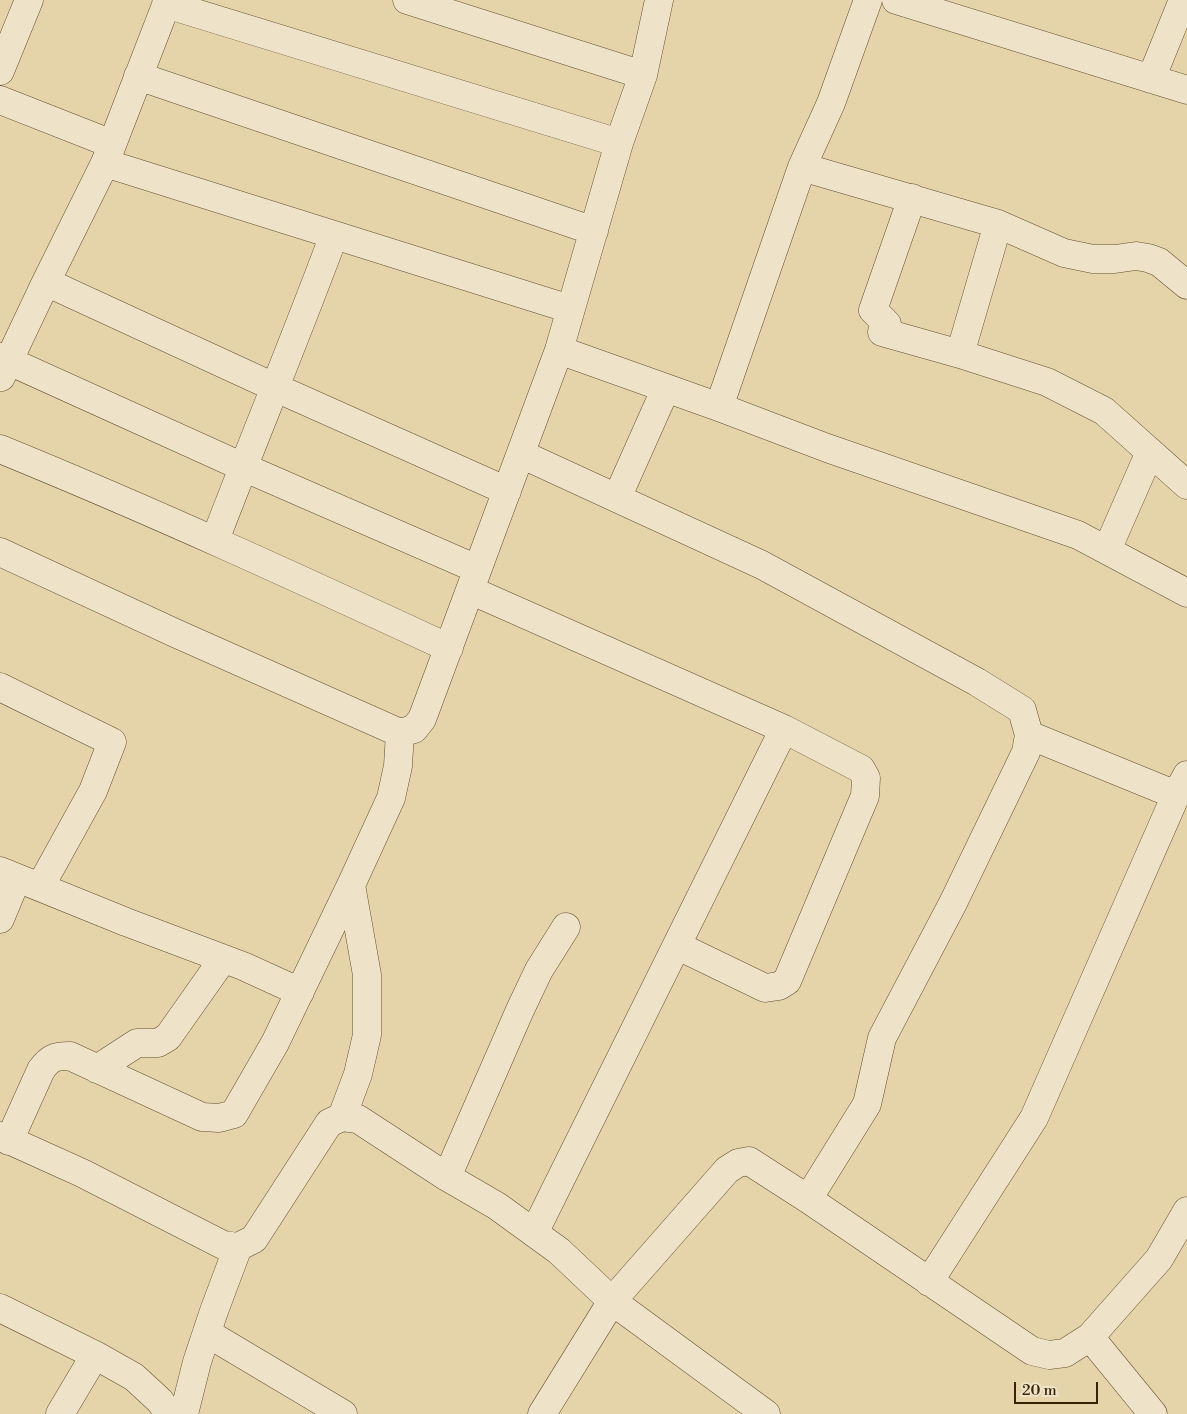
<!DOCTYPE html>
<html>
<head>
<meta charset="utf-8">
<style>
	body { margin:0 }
	#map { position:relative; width:1187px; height:1414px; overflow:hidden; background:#e5d4aa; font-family:"Libre Bodoni",serif }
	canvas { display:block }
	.scale { position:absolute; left:1014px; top:1382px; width:84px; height:22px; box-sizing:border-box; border:2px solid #382205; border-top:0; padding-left:6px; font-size:15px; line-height:18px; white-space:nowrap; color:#382205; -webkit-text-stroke:4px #eee3c8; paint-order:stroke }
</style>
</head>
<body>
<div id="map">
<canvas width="1187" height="1414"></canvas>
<div class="scale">20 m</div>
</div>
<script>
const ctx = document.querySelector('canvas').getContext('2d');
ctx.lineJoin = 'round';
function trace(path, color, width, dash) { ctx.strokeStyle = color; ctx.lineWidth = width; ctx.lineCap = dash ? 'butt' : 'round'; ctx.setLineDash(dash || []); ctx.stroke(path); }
const minor = new Path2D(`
	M407,0L643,75
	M896,0L1187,90
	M166,4L619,143
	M0,71L29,0
	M138,76L594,231
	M1151,79L1183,0
	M0,100L112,144
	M105,163L570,309
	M802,167L998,224L1064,253L1093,259H1115L1136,256L1148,258L1159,262L1187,285
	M912,198L873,310L887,324L882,332L960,354L1047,382L1104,411L1187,485
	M46,282L274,387L507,491
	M559,350L719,407L827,448L1078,535L1187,593
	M960,354L998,224
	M0,357L243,467L477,569
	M1,377L46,282L105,163L168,0
	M719,407L802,167L831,103L868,0
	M0,449C152,511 300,579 449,648
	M521,454L762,565L977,682L1022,710L1029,735L1026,752L953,903L882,1038L867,1104L808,1199
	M617,498L666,388
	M215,540C254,438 296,337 334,235
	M1107,550L1150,452
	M0,552L175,633L400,733L414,729L422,719L559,350L619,143L643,75L659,0
	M470,590L784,729L861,769L866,778L865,796L787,981L779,986L765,988L678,946
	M0,687L112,742L93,791L40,887
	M1029,735L1176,795
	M0,871L126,922L243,966L300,992
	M0,919L17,878
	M97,1069L137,1043H158L168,1037L223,959
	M342,1117L358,1074L367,1035V975L351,885
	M0,1136L82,1173L223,1245L238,1247L254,1239L329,1123L342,1117L358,1119L447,1177L497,1206L559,1251L612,1301L766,1414
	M9,1141L41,1070C50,1058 54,1056 70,1056L202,1117L219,1118L234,1114L275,1043L351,885L391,798L398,766L400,733
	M447,1177L520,1010L539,970L566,927
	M534,1233L784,729
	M929,1282L1034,1118L1176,795L1187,775
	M0,1308L95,1355L134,1377L160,1401L169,1414
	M207,1333L343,1414
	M1090,1337L1153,1414
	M60,1414L95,1355
	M184,1414L197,1362L214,1311L238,1247
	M542,1414L612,1301L727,1170L738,1163L749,1161L808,1199L1032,1351L1049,1355L1065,1353L1090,1337L1159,1259L1187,1211`);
trace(minor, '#634e2e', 29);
trace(minor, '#eee3c8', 28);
</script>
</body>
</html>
